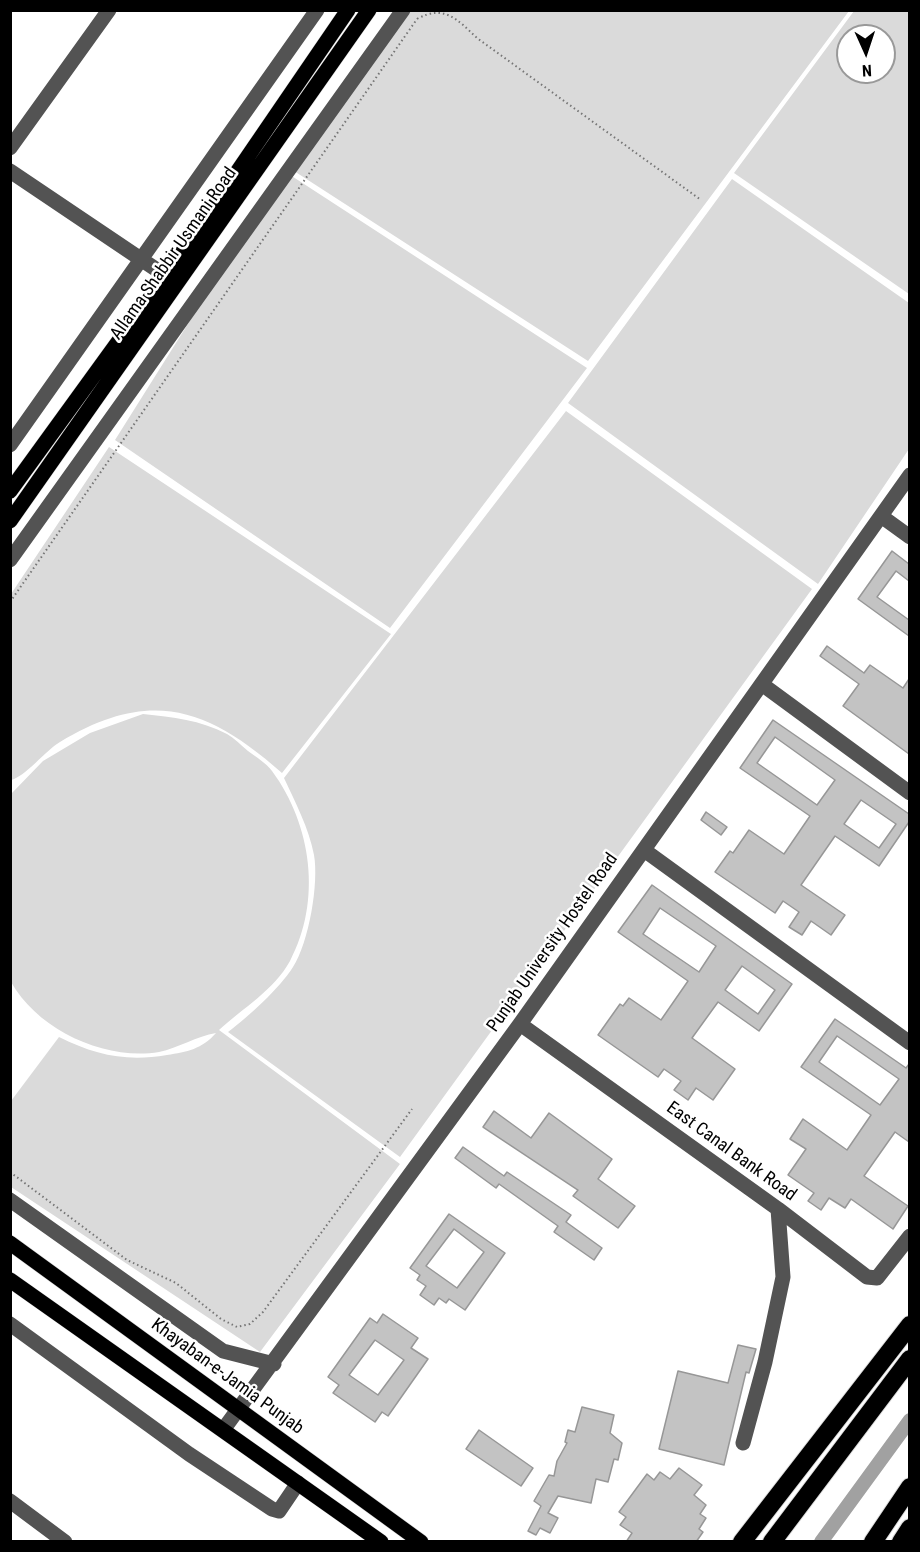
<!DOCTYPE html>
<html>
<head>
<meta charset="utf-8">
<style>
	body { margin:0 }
	#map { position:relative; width:920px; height:1552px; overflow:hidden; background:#fff; font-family:"Roboto Condensed",sans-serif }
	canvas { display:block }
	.frame { position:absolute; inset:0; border:12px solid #000; pointer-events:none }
	.north { position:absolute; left:836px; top:24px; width:60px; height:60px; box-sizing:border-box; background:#fff; border:2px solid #999; border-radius:50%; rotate:177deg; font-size:16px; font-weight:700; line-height:24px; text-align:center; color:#000 }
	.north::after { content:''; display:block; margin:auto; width:21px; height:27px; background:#000; clip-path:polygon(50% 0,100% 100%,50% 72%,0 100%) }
</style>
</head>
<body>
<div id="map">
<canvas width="920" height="1552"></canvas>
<div class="frame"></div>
<div class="north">N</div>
</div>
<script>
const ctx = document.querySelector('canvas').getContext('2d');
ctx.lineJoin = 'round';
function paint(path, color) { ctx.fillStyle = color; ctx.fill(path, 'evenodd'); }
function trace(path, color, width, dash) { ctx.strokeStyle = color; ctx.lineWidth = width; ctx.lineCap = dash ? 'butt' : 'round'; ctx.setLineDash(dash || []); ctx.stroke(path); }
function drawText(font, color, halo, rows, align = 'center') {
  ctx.font = font + ' "Roboto Condensed",sans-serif'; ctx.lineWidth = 5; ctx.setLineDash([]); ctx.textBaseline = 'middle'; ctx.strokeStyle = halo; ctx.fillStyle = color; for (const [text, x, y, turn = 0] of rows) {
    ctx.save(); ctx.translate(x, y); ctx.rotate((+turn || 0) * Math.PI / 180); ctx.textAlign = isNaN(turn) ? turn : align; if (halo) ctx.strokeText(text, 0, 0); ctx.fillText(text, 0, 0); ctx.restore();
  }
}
paint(new Path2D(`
	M403,11H849L588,361L294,171Z
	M854,11H909V294L734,173ZM848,36H884V72H848Z
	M284,171L587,368L390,628L115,440Z
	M732,179L909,303V449L818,584L568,403Z
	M566,411L812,589L400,1157L228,1032C249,1016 279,989 293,967C309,942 319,883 314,855C309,828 295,802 284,778Z
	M109,447L391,634L282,773C207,707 150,688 60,742C46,750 25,777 11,780V594Z
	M143,714C173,717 200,720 227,734C234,738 241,745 248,751C256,757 266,763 272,771C312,825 322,901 290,961C274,990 243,1008 219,1030L400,1164L260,1352L11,1187V1101L59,1037C95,1055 126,1062 167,1055C187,1052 202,1049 216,1033C197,1036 178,1048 159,1052C105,1061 38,1030 11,982V794L43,761L90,733Z`), '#dadada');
trace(new Path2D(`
	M821,1542L910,1420`), '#a1a1a1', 14);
const building = new Path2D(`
	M892,551L909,564V581L896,571L877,597L909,620V636L858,599Z
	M827,646L864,673L870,665L903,688L909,679V754L843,706L859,684L820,656Z
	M773,720L909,814V822L879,866L835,836L801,885L845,915L831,935L811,921L802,935L789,927L799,912L783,901L775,913L715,872L730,851L733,853L749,830L784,854L810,816L740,768ZM775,737L835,780L817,805L757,763ZM861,800L896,824L879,848L844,824Z
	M706,812L727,827L721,835L701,820Z
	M652,885L792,984L759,1031L718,1002L692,1038L735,1069L713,1100L696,1088L688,1100L674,1090L681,1081L664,1069L658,1077L598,1035L620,1004L623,1006L629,998L661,1020L688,981L618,932ZM660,908L716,946L699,972L643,934ZM742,966L775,990L758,1014L725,990Z
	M835,1019L906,1068L909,1064V1142L895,1132L864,1176L908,1206L893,1229L851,1199L845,1208L829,1198L821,1210L808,1201L814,1193L788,1175L806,1149L790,1139L803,1119L847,1150L871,1115L801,1067ZM837,1036L899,1079L880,1105L819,1062Z
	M494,1111L531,1138L549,1113L612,1159L598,1179L635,1206L618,1228L573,1196L578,1190L483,1127Z
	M463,1147L504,1176L507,1172L571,1215L566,1222L602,1248L594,1260L554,1232L558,1226L499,1184L496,1188L455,1158Z
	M449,1214L505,1253L465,1310L449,1299L446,1303L439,1298L434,1305L420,1295L426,1286L417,1280L420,1275L410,1268ZM454,1229L484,1252L457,1288L426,1266Z
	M383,1314L418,1338L411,1348L428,1359L388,1416L382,1412L375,1422L333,1393L339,1385L328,1377L370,1318L377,1323ZM375,1340L404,1360L378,1395L349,1375Z
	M738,1345L756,1349L749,1373L746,1372L724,1465L659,1449L678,1371L728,1383Z
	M582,1407L614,1415L610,1433L622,1443L618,1460L614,1459L608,1482L596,1479L591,1503L558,1496L548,1513L558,1518L550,1533L540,1528L536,1535L528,1531L541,1506L534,1501L549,1475L554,1476L557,1461L567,1443L565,1442L568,1430L575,1432Z
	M479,1430L533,1468L521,1486L466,1449Z
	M679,1468L702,1485L694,1495L706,1505L700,1514L706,1518L699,1529L703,1532L696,1542H626L632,1533L620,1525L626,1517L619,1512L647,1474L654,1480L660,1472L670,1479Z`);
paint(building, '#c3c3c3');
trace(building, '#979797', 1.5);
const major = new Path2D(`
	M10,491L166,276L348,10
	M10,521L369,10
	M10,1243L421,1542
	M10,1280L381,1542`);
const highway = new Path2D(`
	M742,1542L910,1325
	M772,1542L910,1359
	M873,1542L910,1487
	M901,1542L910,1528`);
trace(major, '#dbdbdb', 16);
trace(highway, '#dbdbdb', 20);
trace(new Path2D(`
	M10,602L417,19C444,4 457,19 477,38L701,200
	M10,1172L127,1260L176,1283L221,1319L237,1327L250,1324L263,1312L412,1109`), '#757575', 2, [1.5, 3]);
trace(new Path2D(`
	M10,148L109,10
	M10,171L166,276
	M10,445L317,10
	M881,516L910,537
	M10,560L403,10
	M763,685L910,793
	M644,850L910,1043
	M520,1024L778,1209L867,1277L877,1278L910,1236
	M10,1200L223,1351L274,1364
	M10,1324L189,1454L272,1509L279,1511L298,1483
	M223,1430L520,1024L910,475
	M743,1443L765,1362L783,1277L778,1209
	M10,1501L65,1542`), '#535353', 15);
trace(major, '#000', 15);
trace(highway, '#000', 18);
drawText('18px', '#000', '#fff', [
	["Allama Shabbir Usmani Road",174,254,-55],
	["Punjab University Hostel Road",553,943,-55],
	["East Canal Bank Road",731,1152,36],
	["Khayaban-e-Jamia Punjab",227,1377,36]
]);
</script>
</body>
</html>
